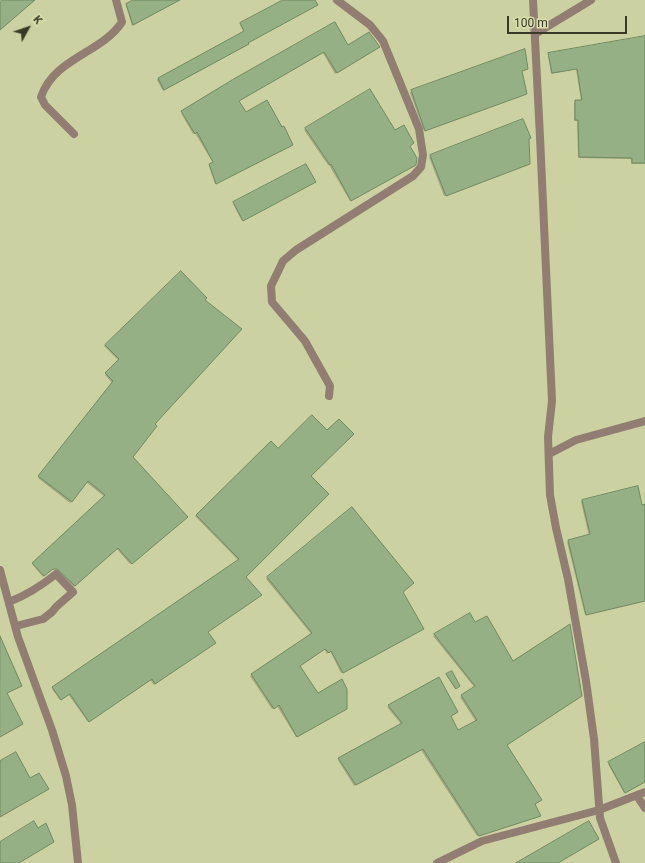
<!DOCTYPE html>
<html>
<head>
<meta charset="utf-8">
<style>
	body { margin:0 }
	#map { position:relative; width:645px; height:863px; overflow:hidden; background:#cbd1a0; font-family:Roboto,sans-serif }
	canvas { display:block }
	.north { position:absolute; left:8px; top:8px; width:40px; height:40px; -webkit-text-stroke:3px #d8deac; paint-order:stroke; rotate:50deg; font-size:11px; font-weight:700; line-height:16px; text-align:center; color:#383a26 }
	.north::after { content:''; display:block; margin:auto; width:14px; height:18px; background:#383a26; clip-path:polygon(50% 0,100% 100%,50% 72%,0 100%) }
	.scale { position:absolute; left:507px; top:16px; width:120px; height:18px; box-sizing:border-box; border:2px solid #383a26; border-top:0; padding-left:5px; font-size:12px; line-height:14px; white-space:nowrap; color:#383a26; -webkit-text-stroke:3px #d8deac; paint-order:stroke }
</style>
</head>
<body>
<div id="map">
<canvas width="645" height="863"></canvas>
<div class="north">K</div>
<div class="scale">100 m</div>
</div>
<script>
const ctx = document.querySelector('canvas').getContext('2d');
ctx.lineJoin = 'round';
function paint(path, color) { ctx.fillStyle = color; ctx.fill(path, 'evenodd'); }
function trace(path, color, width, dash) { ctx.strokeStyle = color; ctx.lineWidth = width; ctx.lineCap = dash ? 'butt' : 'round'; ctx.setLineDash(dash || []); ctx.stroke(path); }
paint(new Path2D(`
	M135,0H179L132,26L126,6Z
	M285,0H314L247,43V45L163,91L157,80L158,79L244,33L240,25L241,24Z
	M334,23L347,46L377,48L335,74L323,53L238,101L246,113L291,146L215,184L209,166L213,163L195,133L193,134L181,113Z
	M645,37V164H631V159L578,158L577,121H574V102L581,101L576,69L551,74L548,55Z
	M524,50L525,70L521,72L524,95L424,131L410,93L411,91Z
	M306,129L394,131L409,146L412,167L350,201L329,165H328L304,130Z
	M528,139L527,165L444,196L429,157L431,156Z
	M313,183L242,221L233,204L234,203Z
	M181,272L153,424L131,458L186,517L130,564L116,548L74,587L56,569L51,570L43,577L32,564L105,497L86,482L70,503L38,478L112,383L105,375L119,361L104,346Z
	M271,442L310,476L207,632L213,644L154,685L150,680L88,722L68,694L60,700L52,689L238,560L195,516Z
	M582,500L641,506L645,505V601L585,615L567,542L589,536L581,502Z
	M352,509L402,592L421,630L341,673L330,651L327,654L324,649L299,666L318,694L344,710L296,737L277,706L272,709L250,676L312,635L266,579Z
	M470,615L475,624L512,663L506,745L541,800L534,804L540,816L539,817L477,836L421,750L354,786L338,760L402,725L387,707L439,679L450,716L458,732L476,722L460,697L475,688L433,636Z
	M447,674L458,687L455,689L446,675Z
	M645,743V782L624,793L608,764Z`), '#0003');
const building = new Path2D(`
	M2,0H35L0,30V2Z
	M133,0H180L133,25L126,4Z
	M283,0H315L318,5L248,43L249,44L164,90L158,78L244,31L240,23Z
	M335,22L348,45L369,32L380,47L337,73L324,52L239,101L246,112L267,100L282,127L284,126L293,145L216,184L209,164L213,162L197,132L195,134L181,111L232,80Z
	M645,36V163H632V158L579,157L578,120H575V100H582L577,69L552,73L548,53Z
	M525,49L528,69L522,71L527,94L425,131L411,90Z
	M370,89L395,130L404,125L414,143L410,146L417,158L416,165L351,201L331,164L330,165L305,128Z
	M523,119L531,138L529,139L530,164L446,196L430,155Z
	M306,164L316,182L243,221L233,202Z
	M181,271L207,298L205,300L242,329L155,424L157,426L133,457L188,517L132,564L118,548L75,586L57,569H53L44,576L32,563L105,495L88,481L72,502L38,476L113,381L105,373L119,359L105,345Z
	M312,415L327,430L339,419L354,434L311,476L329,494L246,577L262,595L208,632L216,643L155,684L152,679L89,722L70,694L61,700L52,687L239,559L196,515L271,441L278,448Z
	M638,486L642,505L645,504V601L586,615L568,540L590,534L582,500Z
	M352,507L414,583L403,592L424,629L343,673L331,651L329,653L325,649L300,666L318,693L342,679L347,689V709L297,737L279,705L274,709L251,674L312,633L267,577Z
	M470,613L475,622L487,616L513,661L570,624L582,696L507,745L542,800L535,804L541,816L479,836L423,749L356,785L338,758L402,723L388,705L439,677L458,712L451,716L458,730L477,720L461,695L475,686L434,634Z
	M0,636L22,686L7,693L23,724L0,737Z
	M452,671L460,686L456,689L446,674Z
	M645,742V782L625,793L608,762Z
	M16,752L30,778L39,773L49,789L0,817V761Z
	M34,821L38,828L46,823L54,842L19,863H0V842Z
	M589,821L599,839L558,863H516Z`);
paint(building, '#96b085');
trace(building, '#718a61', 1);
trace(new Path2D(`
	M533,0L540,137L552,401L548,437L550,495L556,528L568,579L586,681L594,739L600,818L616,863
	M535,34L591,0
	M74,134L45,105L41,97C54,58 102,53 122,22L116,0
	M329,396L330,386L305,341L272,302L271,286L283,261L296,250L413,176L421,167L423,155L419,129L383,41L370,25L337,0
	M549,454L576,440L645,421
	M0,570L18,637L52,730L66,776L72,805L78,863
	M9,602C27,595 41,586 56,574L73,592L56,607L52,612L43,619L16,626
	M637,796L645,808
	M437,863L482,841L599,810L645,792`), '#917d71', 8);
</script>
</body>
</html>
